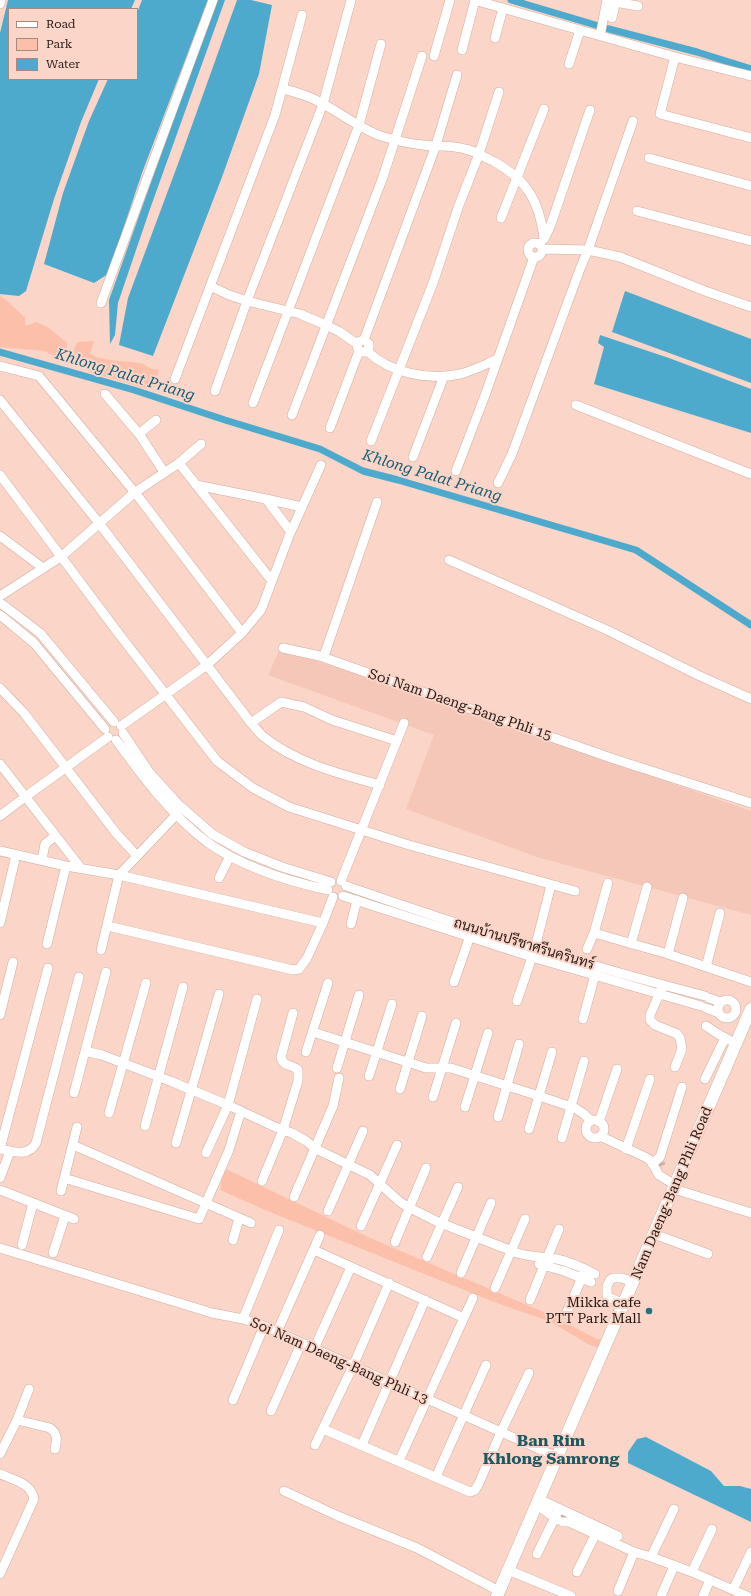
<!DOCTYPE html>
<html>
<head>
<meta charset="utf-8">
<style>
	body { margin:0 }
	#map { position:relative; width:751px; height:1596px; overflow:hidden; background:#fbd5c8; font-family:"Roboto Serif",serif }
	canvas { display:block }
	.legend { position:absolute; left:8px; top:8px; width:130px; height:72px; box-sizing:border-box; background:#fbd5c8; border:1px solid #a68a80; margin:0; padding:5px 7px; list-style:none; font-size:12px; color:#261914 }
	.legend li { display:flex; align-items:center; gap:8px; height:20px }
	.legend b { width:20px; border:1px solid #a68a80 }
</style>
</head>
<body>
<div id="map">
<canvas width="751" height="1596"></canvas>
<ul class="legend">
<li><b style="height:5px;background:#fff"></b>Road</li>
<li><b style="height:11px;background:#fcc0aa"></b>Park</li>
<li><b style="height:11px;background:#4eaacc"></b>Water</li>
</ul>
</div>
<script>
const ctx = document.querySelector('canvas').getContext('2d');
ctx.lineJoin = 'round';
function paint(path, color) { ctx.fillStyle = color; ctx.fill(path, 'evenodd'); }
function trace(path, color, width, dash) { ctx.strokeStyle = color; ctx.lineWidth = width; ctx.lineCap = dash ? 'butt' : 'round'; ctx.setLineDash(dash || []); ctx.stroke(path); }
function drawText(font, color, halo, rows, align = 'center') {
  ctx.font = font + ' "Roboto Serif",Sarabun,serif'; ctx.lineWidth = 4; ctx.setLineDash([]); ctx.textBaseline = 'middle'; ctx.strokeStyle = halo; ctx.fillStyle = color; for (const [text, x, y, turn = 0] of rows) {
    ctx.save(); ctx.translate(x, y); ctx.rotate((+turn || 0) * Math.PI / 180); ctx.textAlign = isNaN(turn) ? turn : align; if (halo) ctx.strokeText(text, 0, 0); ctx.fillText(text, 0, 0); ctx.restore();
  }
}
paint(new Path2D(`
	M280,649L441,702L751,811V915L537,857L406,809L434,735L268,675Z`), '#f4c7b8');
paint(new Path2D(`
	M0,296C10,302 16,310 25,317V326L36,322L48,327L67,343L66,351L62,358L54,356L44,351L0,347Z
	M94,341L90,354C104,362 123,360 139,363C147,364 149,371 159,369L156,383L153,389L140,387L90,372L73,351L77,342Z
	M224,1168L368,1237L548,1314L597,1339H601L598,1348L588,1344L551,1322L494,1302L265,1210L220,1190Z`), '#fcc0aa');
paint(new Path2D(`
	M8,0H135L131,9H9V79H99L81,122L54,199L26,291L19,296L0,294V33Z
	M142,0H208L142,173L108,274L94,283L44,264L63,193L89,121L108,79H137V13Z
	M216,0H225L150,209L118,303L115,335L110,344L109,300Z
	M237,0H251L272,5L259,74L222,177L153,356L119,345L128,298L182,153Z
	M625,291L751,339V383L612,332Z
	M600,335L669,358L751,389V433L594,384L604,347L598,343Z
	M646,1437L711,1471L724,1486H740L751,1489V1522L628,1463V1452L637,1439Z`), '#4eaacc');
trace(new Path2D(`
	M511,0L609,29L697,52L751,69
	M0,352L134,390L225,420L320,449L363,471L398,480L636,550L751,625`), '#4eaacc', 7);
trace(new Path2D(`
	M660,1163L661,1166
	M560,1514L565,1517`), '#d0afa4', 9, [9, 4.5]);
const minor = new Path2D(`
	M474,0L675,57L751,76
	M615,2L638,6
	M0,4L1,0
	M612,18L616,0
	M600,36L607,0
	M495,38L503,8
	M462,50L475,0
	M434,56L450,0
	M675,57L660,114L751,138
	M569,64L580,30
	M283,89C292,91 301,94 309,97C334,107 355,127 381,136C394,140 410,144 423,145C437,147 451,145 465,149C475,151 484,157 493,161C527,180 539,200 544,238
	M649,158L751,186
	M637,211L751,241
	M501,218L544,109
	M544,239L550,227L590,110
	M528 250a7 7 0 1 1 14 0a7 7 0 1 1-14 0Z
	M542,249L588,250L620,257L705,291L751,307
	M210,286L229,295L247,301L300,314L326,325L340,332L357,344L358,349L361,352H365L369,348V344L364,340L360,341L357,344
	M101,303L213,0
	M364,340L436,145L457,75
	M367,351C390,373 429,381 460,374C473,371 486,364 498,359
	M0,366L39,376L137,495L242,633L261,610L289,536L321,465
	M175,379L275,115L302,15
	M215,391L247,301L323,104L351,0
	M105,394L139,434L164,472
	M0,400L99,523L251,723C255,727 259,733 264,737C296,763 340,774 380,785
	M253,403L359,125L381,44
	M576,405L751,474
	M292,415L383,177L422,56
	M330,428L359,351
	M139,434L156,420
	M371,441L433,283L459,205L479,154L499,92
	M201,444L179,463L272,581
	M413,457L444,376
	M456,471L484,398L534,257
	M0,475L119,634L217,761L253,788L289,807L409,845L575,891
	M498,483L512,454L580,269L588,250L633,121
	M196,485L266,499L291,532
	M266,499L302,507
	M377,502L324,656L325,658L614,759L751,803
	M0,536L43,568
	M449,560L607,630L700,676L751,699
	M0,596L62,556L134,493L179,463
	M2,604L40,633L114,722
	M0,615L34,643L105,729
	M283,648L324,657
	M0,688L24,713L116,833L137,856
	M251,723L281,702L304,707L332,720L397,741
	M121,726L207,665L242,633
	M123,733L149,772L179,805L212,834L244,852L282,867L331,882
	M116,740C143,777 170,814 207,842C242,867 287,881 328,890
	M0,764L80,867
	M0,816L25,797L108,737
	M0,851L66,866L119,875L323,923L333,897
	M42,860L45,844L55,836
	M219,878L230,856
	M341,881L404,723
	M346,886C464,927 584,965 705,996
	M343,896L532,957L701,1006
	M0,923L16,855
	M351,924L357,900
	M108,926L293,970L299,969L307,958L323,923
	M594,933L668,954L751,982
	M47,944L66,866
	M631,944L647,887
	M587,949L594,933L608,883
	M101,950L119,875L176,815
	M668,954L683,898
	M706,967L720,913
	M48,968L0,1149C14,1152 28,1157 36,1143L79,977
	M454,982L471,933
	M661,990L650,1015V1020L655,1025L677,1034L680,1038L682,1049L675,1067
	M709,998L720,1002
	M718 1009a9 9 0 1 1 18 0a9 9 0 1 1-18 0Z
	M517,1001L535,948L551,885
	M706,1008L719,1013
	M0,1015L13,962
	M583,1019L596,971
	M706,1026L718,1034L729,1040
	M313,1032L426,1068H451L539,1096L575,1108L584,1114L591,1121
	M85,1051L102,1055L170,1081L228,1105L275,1127L292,1133L306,1141L316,1149L370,1175L400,1202L408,1207L438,1222L517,1253C530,1257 544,1257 557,1259C571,1262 583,1268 595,1274
	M306,1052L328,983
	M337,1068L359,995
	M369,1076L392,1004
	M705,1079L725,1038
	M400,1089L422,1016
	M74,1093L106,972
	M433,1097L456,1023
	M465,1107L488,1033
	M109,1113L146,983
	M498,1117L519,1044
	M586 1129a9 9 0 1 1 18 0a9 9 0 1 1-18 0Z
	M599,1122L617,1069
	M145,1126L183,987
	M529,1129L552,1052
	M600,1136L645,1157L650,1160L654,1166
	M562,1138L584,1061
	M176,1143L219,994
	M73,1145L251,1223
	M626,1149L650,1079
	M206,1153L228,1105L257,999
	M652,1164L660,1157L682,1087
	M655,1168L659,1175L675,1185
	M0,1178L10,1151
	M64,1178L199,1219L229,1150L241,1111
	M262,1181L283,1130L298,1081V1070C292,1064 283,1067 281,1057L293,1013
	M674,1189L751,1213
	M0,1190L74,1219
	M61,1191L77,1127
	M294,1197L333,1106L339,1078
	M328,1211L363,1131
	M361,1226L397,1145
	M654,1234L708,1254
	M233,1240L239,1218
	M395,1242L426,1168
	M22,1245L33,1203
	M0,1248L212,1313L243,1319L264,1326L557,1457
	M314,1250L464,1318
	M53,1253L65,1216
	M427,1257L458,1187
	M539,1264L564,1271L591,1282
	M461,1273L491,1203
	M495,1288L525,1219
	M530,1300L559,1229
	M624,1304L610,1298L607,1295V1286L610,1280L613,1278H622L633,1282
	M566,1314L584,1273
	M243,1319L279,1230
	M277,1332L320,1235
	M314,1349L351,1267
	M233,1400L264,1326
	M271,1411L301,1344
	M17,1420L50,1428C58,1434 57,1440 55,1449
	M323,1429L470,1492L475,1490L479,1483L501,1432L529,1373
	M315,1445L353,1366L389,1283
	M362,1445L425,1300
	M0,1454L17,1420L29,1389
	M399,1461L473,1298
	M0,1474C14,1480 31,1483 34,1499L0,1574
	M436,1477L486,1365
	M284,1491L338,1516L417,1548L499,1591
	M539,1499L618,1536
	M537,1505L558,1520
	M563,1522H569L634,1552L651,1557L692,1572L747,1596
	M537,1554L557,1513
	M651,1557L674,1509
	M508,1570L571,1596
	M577,1572L595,1535
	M692,1572L712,1529
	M733,1590L751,1552
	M618,1591L634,1552
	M661,1596L674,1566
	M703,1596L710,1580`);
const major = new Path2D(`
	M497,1596L751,1009`);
trace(minor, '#d0ac9f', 10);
trace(major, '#d0ac9f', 13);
trace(minor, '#fff', 9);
trace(major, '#fff', 12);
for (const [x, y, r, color] of [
	[649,1311,4,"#29717d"]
]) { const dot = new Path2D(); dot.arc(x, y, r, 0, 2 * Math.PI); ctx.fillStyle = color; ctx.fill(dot); trace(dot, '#fbd5c8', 1.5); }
drawText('14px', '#261914', '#fbd5c8', [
	["Soi Nam Daeng-Bang Phli 15",460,705,19],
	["ถนนบ้านปรีชาศรีนครินทร์",524,944,17],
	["Nam Daeng-Bang Phli Road",672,1193,-67],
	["Soi Nam Daeng-Bang Phli 13",339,1361,24]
]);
drawText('14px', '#261914', '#fbd5c8', [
	["Mikka cafe",641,1303],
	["PTT Park Mall",641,1319]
], 'right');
drawText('italic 15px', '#125c74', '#fbd5c8', [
	["Khlong Palat Priang",125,375,17],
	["Khlong Palat Priang",432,476,17]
]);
drawText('bold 16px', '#1f5861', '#fbd5c8', [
	["Ban Rim",551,1441],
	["Khlong Samrong",551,1459]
]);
</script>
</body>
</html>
